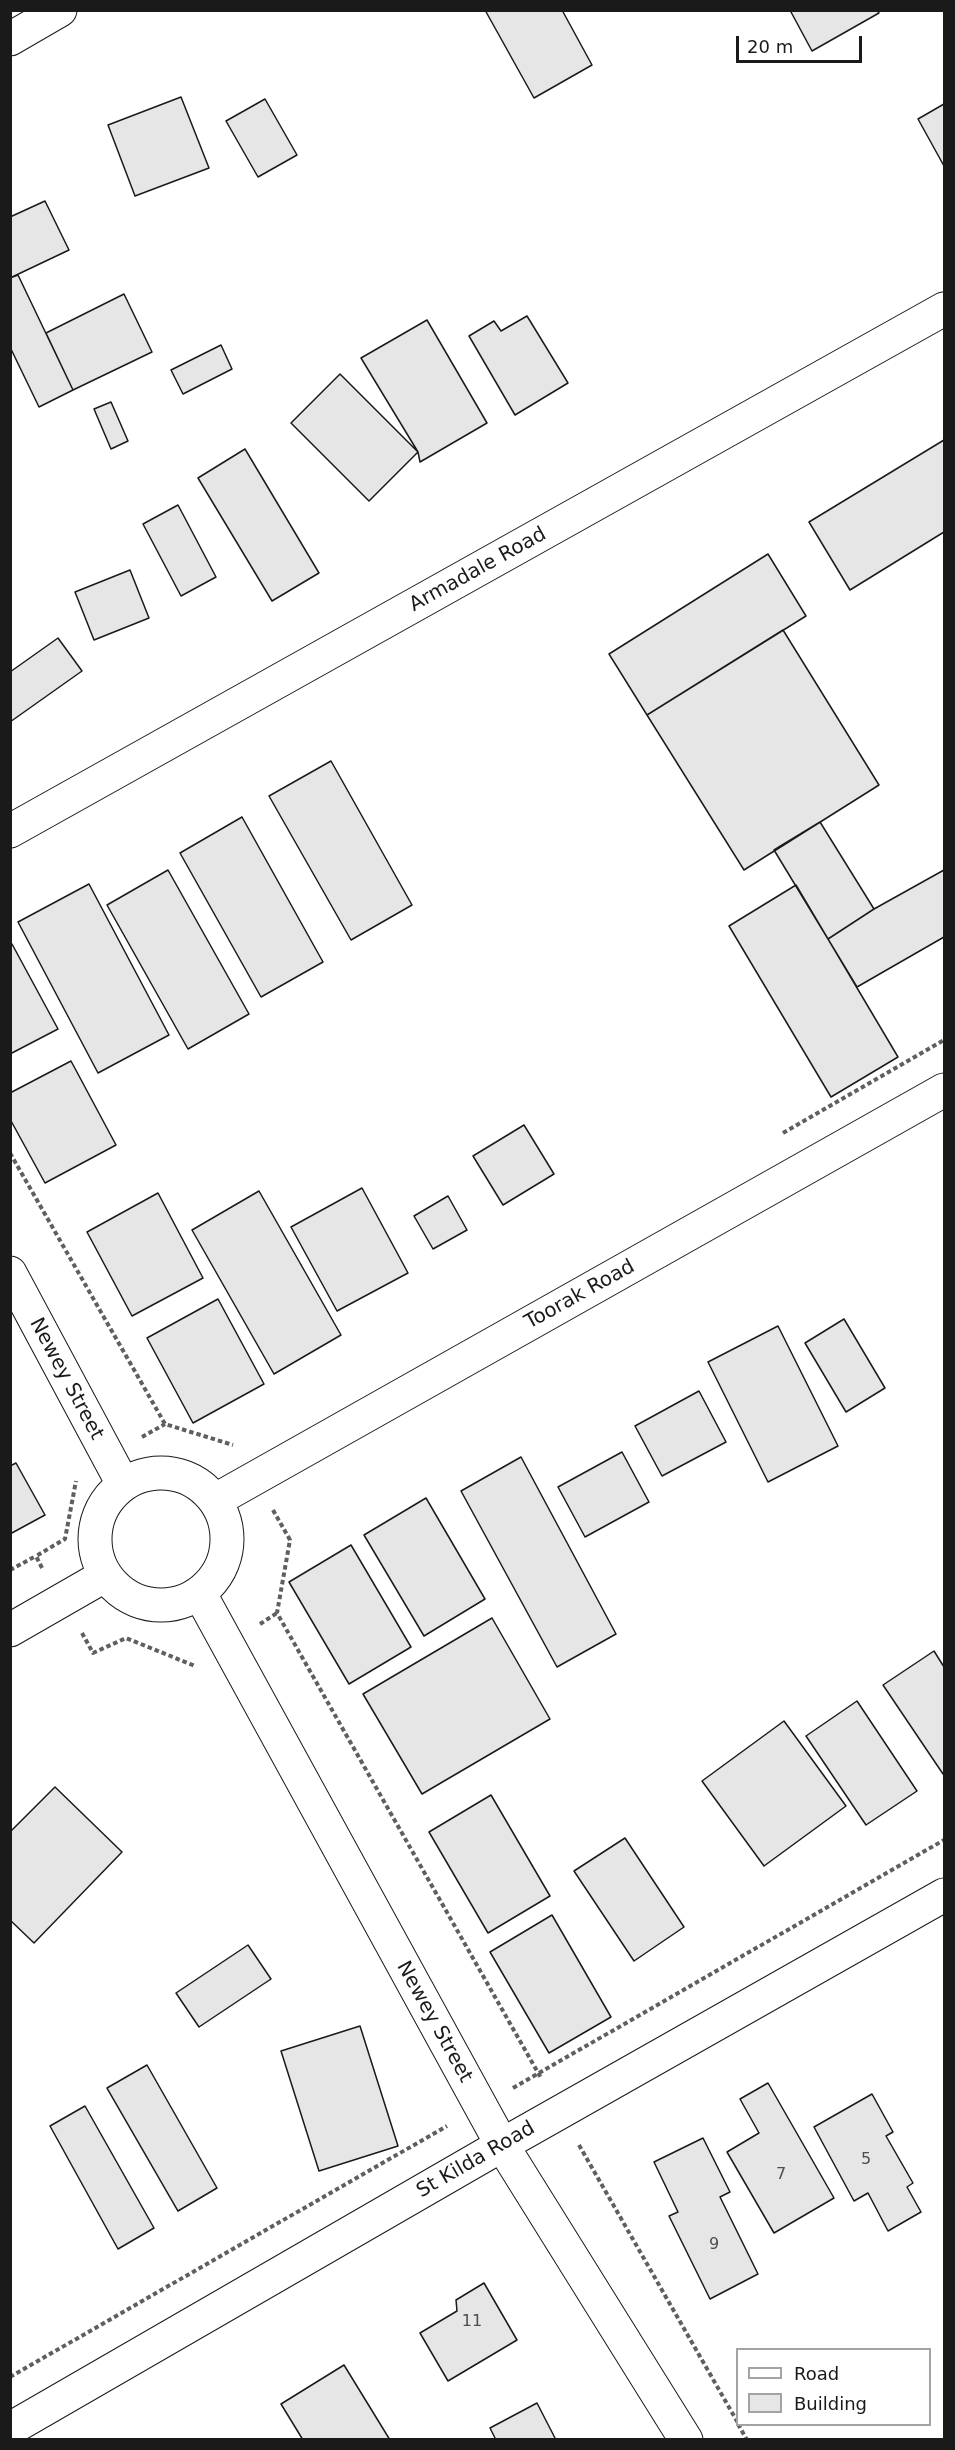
<!DOCTYPE html>
<html>
<head>
<meta charset="utf-8">
<style>
	body { margin:0 }
	#map { position:relative; width:955px; height:2450px; overflow:hidden; background:#fff; font-family:"DejaVu Sans",sans-serif }
	canvas { display:block }
	.frame { position:absolute; inset:0; border:12px solid #1a1a1a; pointer-events:none }
	.legend { position:absolute; left:736px; top:2348px; width:195px; height:78px; box-sizing:border-box; background:#fff; border:2px solid #a3a3a3; margin:0; padding:8px 10px; list-style:none; font-size:18px; color:#1a1a1a }
	.legend li { display:flex; align-items:center; gap:12px; height:30px }
	.legend b { width:30px; border:2px solid #a3a3a3 }
	.scale { position:absolute; left:736px; top:36px; width:126px; height:27px; box-sizing:border-box; border:3px solid #1a1a1a; border-top:0; padding-left:8px; font-size:18px; line-height:21px; white-space:nowrap; color:#1a1a1a; -webkit-text-stroke:4px #fff; paint-order:stroke }
</style>
</head>
<body>
<div id="map">
<canvas width="955" height="2450"></canvas>
<div class="frame"></div>
<ul class="legend">
<li><b style="height:8px;background:#fff"></b>Road</li>
<li><b style="height:16px;background:#e6e6e6"></b>Building</li>
</ul>
<div class="scale">20 m</div>
</div>
<script>
const ctx = document.querySelector('canvas').getContext('2d');
ctx.lineJoin = 'round';
function paint(path, color) { ctx.fillStyle = color; ctx.fill(path, 'evenodd'); }
function trace(path, color, width, dash) { ctx.strokeStyle = color; ctx.lineWidth = width; ctx.lineCap = dash ? 'butt' : 'round'; ctx.setLineDash(dash || []); ctx.stroke(path); }
function drawText(font, color, halo, rows, align = 'center') {
  ctx.font = font + ' "DejaVu Sans",sans-serif'; ctx.lineWidth = 4.5; ctx.setLineDash([]); ctx.textBaseline = 'middle'; ctx.strokeStyle = halo; ctx.fillStyle = color; for (const [text, x, y, turn = 0] of rows) {
    ctx.save(); ctx.translate(x, y); ctx.rotate((+turn || 0) * Math.PI / 180); ctx.textAlign = isNaN(turn) ? turn : align; if (halo) ctx.strokeText(text, 0, 0); ctx.fillText(text, 0, 0); ctx.restore();
  }
}
const building = new Path2D(`
	M485,10H562L592,65L534,98Z
	M794,10H877L879,13L812,51L791,12Z
	M181,97L209,168L135,196L108,125Z
	M265,99L297,155L258,177L226,121Z
	M944,104V166L918,119Z
	M45,201L69,250L10,278V217Z
	M18,275L73,390L39,407L10,347V278Z
	M124,294L152,352L73,390L46,333Z
	M527,316L568,383L515,415L469,336L494,321L501,331Z
	M427,320L487,423L420,462L418,452L361,358Z
	M221,345L232,369L183,394L171,370Z
	M340,374L418,452L369,501L291,423Z
	M111,402L128,441L111,449L94,409Z
	M944,440V532L850,590L809,522Z
	M245,449L319,573L272,601L198,478Z
	M178,505L216,577L181,596L143,524Z
	M768,554L806,616L647,715L609,654Z
	M130,570L149,618L94,640L75,592Z
	M783,630L879,785L744,870L647,715Z
	M58,638L82,671L10,722V672Z
	M331,761L412,905L351,940L269,796Z
	M242,817L323,962L261,997L180,853Z
	M820,822L874,909L828,939L774,850Z
	M168,870L249,1014L188,1049L107,905Z
	M944,870V937L857,987L828,939L874,909Z
	M89,884L169,1035L98,1073L18,922Z
	M796,885L898,1057L831,1097L729,926Z
	M12,944L58,1029L10,1054V945Z
	M71,1061L116,1145L45,1183L10,1119V1093Z
	M524,1125L554,1174L503,1205L473,1156Z
	M362,1188L408,1273L337,1311L291,1227Z
	M259,1191L341,1335L274,1374L192,1230Z
	M158,1193L203,1278L132,1316L87,1232Z
	M448,1196L467,1230L433,1249L414,1216Z
	M218,1299L264,1384L193,1423L147,1338Z
	M844,1319L885,1388L846,1412L805,1343Z
	M778,1326L838,1446L768,1482L708,1362Z
	M699,1391L726,1442L662,1476L635,1426Z
	M622,1452L649,1502L585,1537L558,1487Z
	M521,1457L616,1634L557,1667L461,1491Z
	M16,1463L45,1515L10,1534V1466Z
	M426,1498L485,1599L424,1636L364,1535Z
	M351,1545L411,1647L349,1684L289,1582Z
	M492,1618L550,1719L422,1794L363,1694Z
	M934,1651L944,1667V1773L943,1774L883,1685Z
	M857,1701L917,1791L866,1825L806,1736Z
	M784,1721L846,1806L764,1866L702,1781Z
	M55,1787L122,1852L34,1943L10,1920V1832Z
	M491,1795L550,1896L488,1933L429,1832Z
	M625,1838L684,1927L634,1961L574,1871Z
	M552,1915L611,2017L549,2053L490,1952Z
	M248,1945L271,1979L199,2027L176,1993Z
	M360,2026L398,2146L319,2171L281,2051Z
	M147,2065L217,2188L178,2211L107,2088Z
	M768,2083L834,2198L774,2233L727,2152L759,2133L740,2099Z
	M872,2094L893,2132L886,2136L913,2183L907,2187L921,2212L888,2231L868,2193L854,2201L814,2127Z
	M85,2106L154,2228L118,2249L50,2126Z
	M703,2138L730,2192L720,2197L758,2274L710,2299L669,2216L678,2212L654,2162Z
	M484,2283L517,2340L448,2381L420,2333L457,2311L456,2300Z
	M344,2365L390,2440H303L281,2404Z
	M537,2403L556,2440H496L490,2428Z`);
paint(building, '#e6e6e6');
trace(building, '#1a1a1a', 1.5);
const minor = new Path2D(`
	M10,39L60,10
	M10,831L944,309
	M10,1273L123,1484
	M95 1539a66 66 0 1 1 132 0a66 66 0 1 1-132 0Z
	M216,1500L944,1090
	M200,1594L502,2145L686,2440
	M10,1630L104,1576
	M10,2429L502,2145L944,1895`);
trace(minor, '#1a1a1a', 35);
trace(new Path2D(`
	M783,1133L944,1040
	M10,1153L165,1424L233,1445
	M142,1437L165,1424
	M273,1510L290,1540L277,1613L541,2078
	M42,1568L36,1556L65,1539L76,1481
	M10,1570L36,1556
	M260,1624L277,1613
	M82,1633L93,1653L126,1638L195,1666
	M513,2088L944,1840
	M579,2145L738,2423
	M10,2377L447,2126
	M738,2424L747,2440`), '#5f5f5f', 4, [4.5, 3]);
trace(minor, '#fff', 33);
drawText('16px', '#4d4d4d', null, [
	["5",866,2160],
	["7",781,2175],
	["9",714,2245],
	["11",472,2322]
]);
drawText('20px', '#1a1a1a', '#fff', [
	["Armadale Road",478,570,-29],
	["Toorak Road",580,1295,-29],
	["Newey Street",66,1379,62],
	["Newey Street",434,2022,61],
	["St Kilda Road",476,2160,-30]
]);
</script>
</body>
</html>
